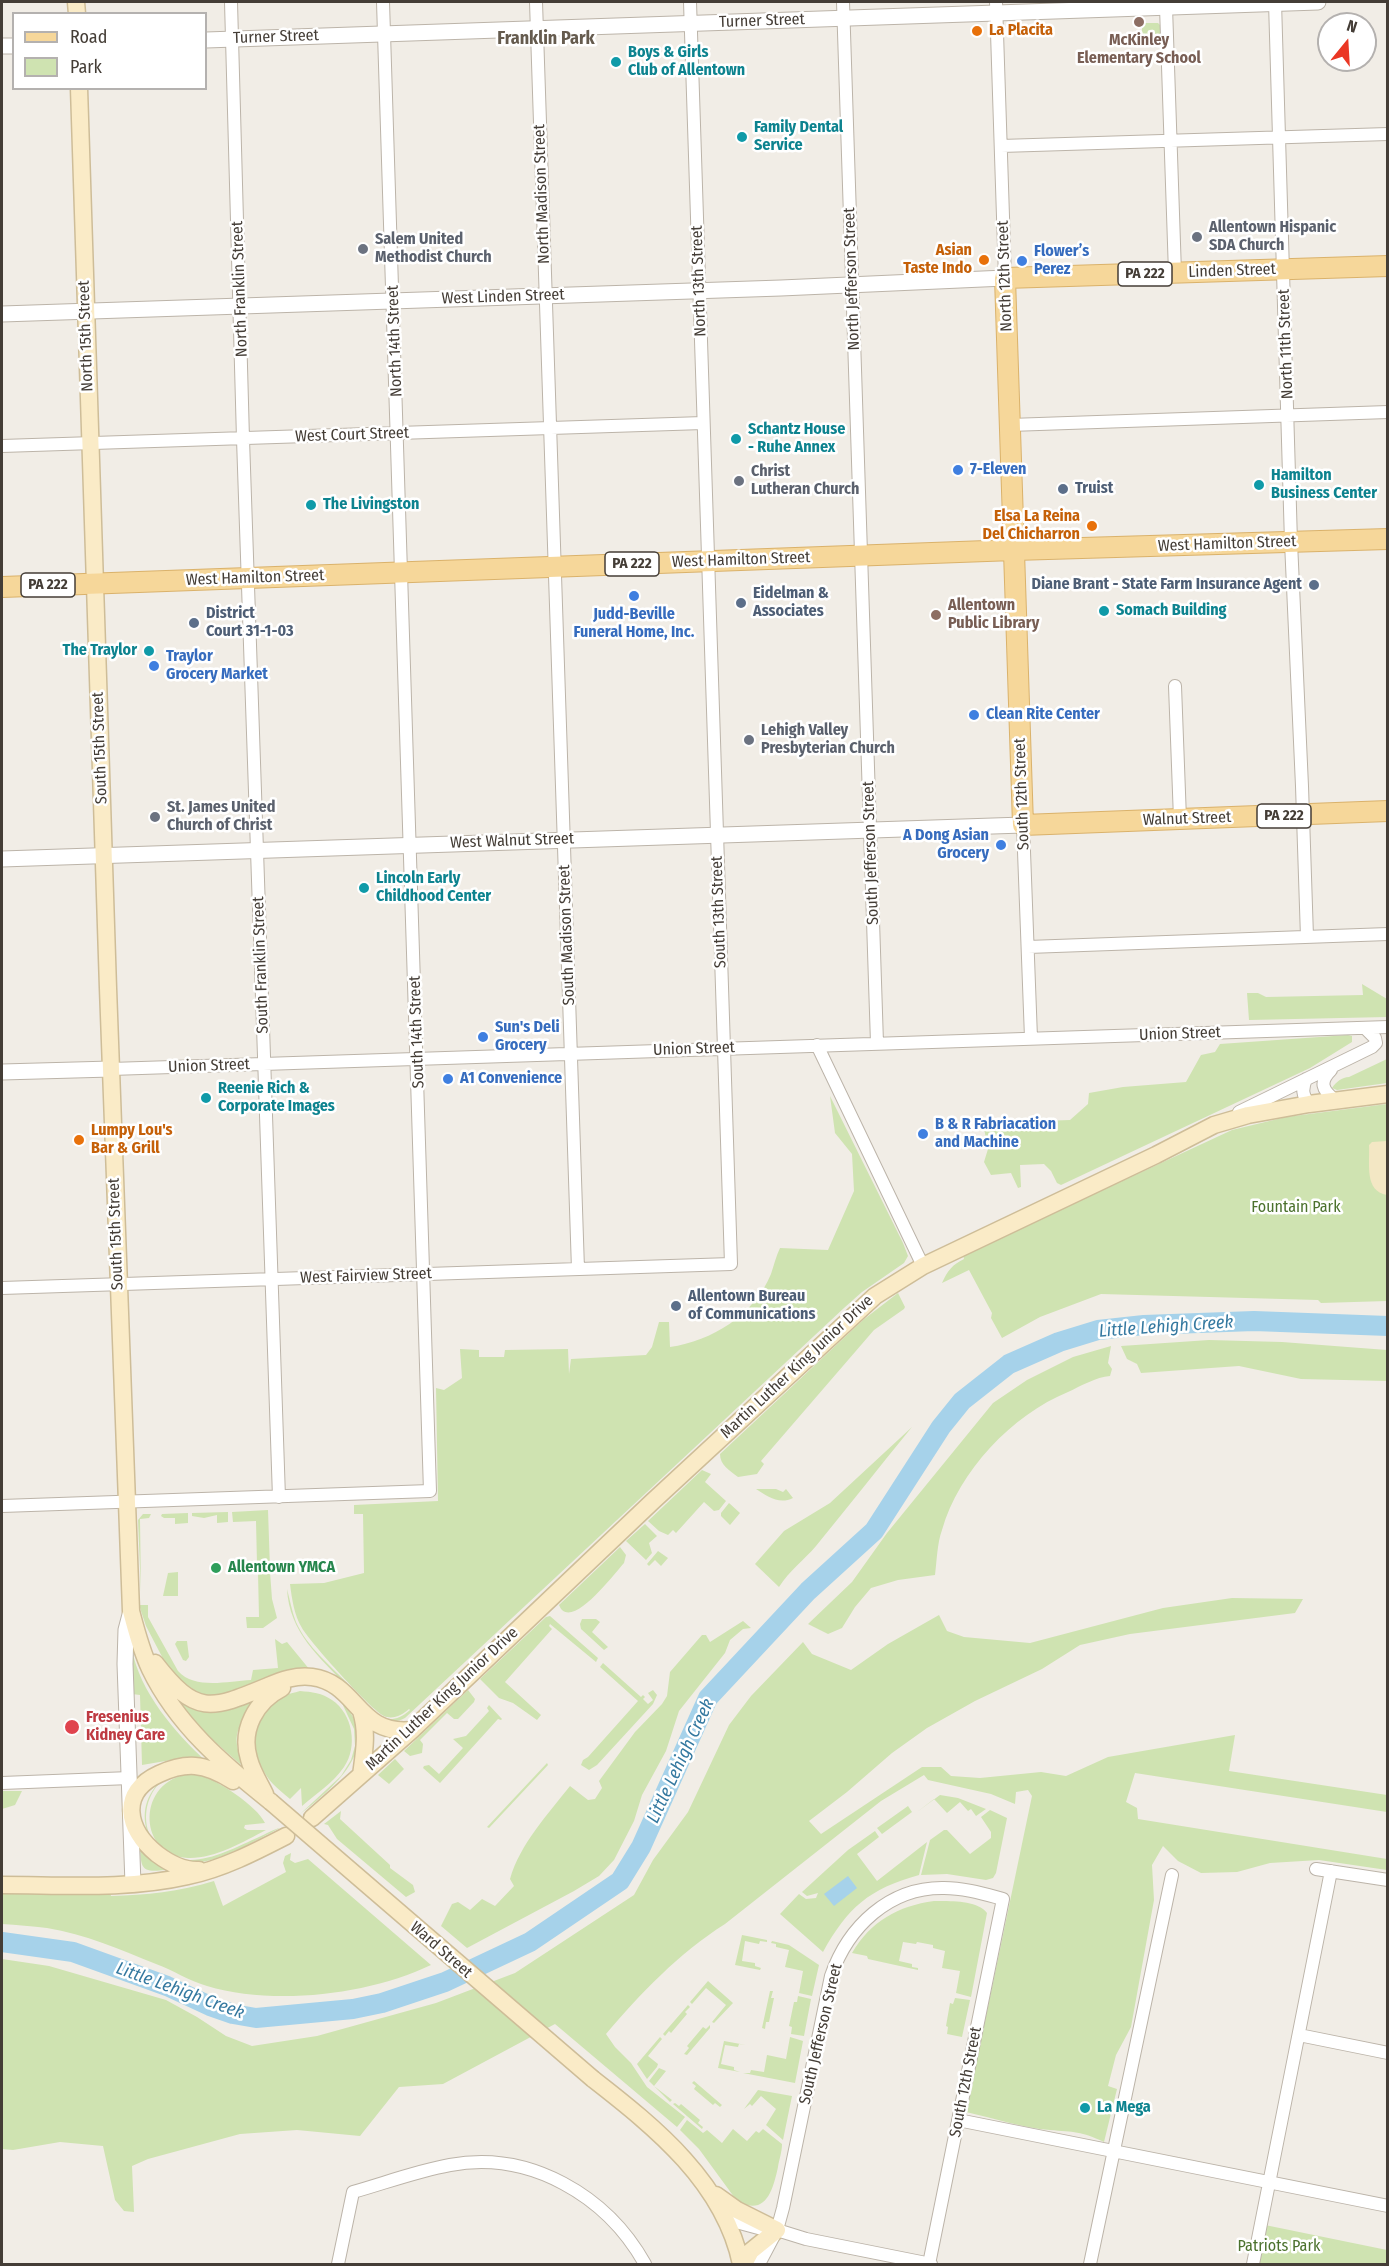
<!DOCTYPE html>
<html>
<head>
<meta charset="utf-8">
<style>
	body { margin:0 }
	#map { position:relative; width:1389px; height:2266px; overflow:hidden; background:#f1ede6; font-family:"Fira Sans Condensed",sans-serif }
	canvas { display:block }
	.frame { position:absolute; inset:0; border:3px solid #443d36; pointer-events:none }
	.legend { position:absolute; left:12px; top:12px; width:195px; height:78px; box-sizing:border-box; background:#fff; border:2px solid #b4b1af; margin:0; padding:8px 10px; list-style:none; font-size:18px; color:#443d36 }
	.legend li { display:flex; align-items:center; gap:12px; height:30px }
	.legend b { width:30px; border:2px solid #b4b1af }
	.north { position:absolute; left:1317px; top:12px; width:60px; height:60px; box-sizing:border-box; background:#fff; border:2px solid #b4b1af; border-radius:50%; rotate:18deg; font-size:16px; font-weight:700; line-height:24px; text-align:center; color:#443d36 }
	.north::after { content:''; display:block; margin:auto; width:21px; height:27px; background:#ea3724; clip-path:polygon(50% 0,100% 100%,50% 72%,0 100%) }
</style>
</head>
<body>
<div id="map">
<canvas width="1389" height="2266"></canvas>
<div class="frame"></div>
<ul class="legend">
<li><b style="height:8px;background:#f6d79a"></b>Road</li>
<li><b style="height:16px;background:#cfe3b1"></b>Park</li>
</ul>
<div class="north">N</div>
</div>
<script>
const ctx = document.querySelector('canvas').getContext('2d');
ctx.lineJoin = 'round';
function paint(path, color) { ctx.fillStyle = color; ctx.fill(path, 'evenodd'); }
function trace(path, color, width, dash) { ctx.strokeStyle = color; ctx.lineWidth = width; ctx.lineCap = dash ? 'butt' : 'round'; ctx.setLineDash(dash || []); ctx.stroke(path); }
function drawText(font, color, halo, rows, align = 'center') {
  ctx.font = font + ' "Fira Sans Condensed",sans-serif'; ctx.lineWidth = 5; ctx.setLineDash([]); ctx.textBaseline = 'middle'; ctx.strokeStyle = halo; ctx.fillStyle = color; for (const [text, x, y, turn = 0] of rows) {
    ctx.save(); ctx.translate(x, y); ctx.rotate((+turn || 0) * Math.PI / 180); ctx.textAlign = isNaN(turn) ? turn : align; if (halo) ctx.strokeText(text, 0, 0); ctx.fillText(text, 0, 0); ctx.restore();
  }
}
paint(new Path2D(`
	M1142,23H1158L1162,27V40L1142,41Z
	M1362,984L1387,999V1017L1249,1020L1247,993H1258L1266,997L1363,995Z
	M1348,1035L1352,1036V1042L1310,1068L1061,1185L1057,1183L1051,1171L1044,1164L1020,1165L1021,1187L1018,1188L1011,1173L991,1175L984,1162L988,1149L983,1123L1070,1120L1088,1104L1089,1093L1123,1087L1186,1082L1201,1055L1215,1052L1220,1044Z
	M1387,1059V1083L1337,1090L1332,1088C1336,1082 1342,1077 1349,1077Z
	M830,1096L903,1243L908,1256L904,1263L862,1292L844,1308L405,1718C382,1731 365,1704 350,1690L352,1689C369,1707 384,1733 410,1710L409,1709C402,1715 393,1720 384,1716C372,1711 309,1641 302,1628C294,1615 292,1599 290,1584L324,1583L364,1573L363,1514H354V1505L438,1501L436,1388L444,1390L462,1378L460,1349L479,1350V1357H504L505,1350L568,1349L569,1374L571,1359L646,1355L652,1347L659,1322H669L670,1347C712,1341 754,1315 771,1274C774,1265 776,1256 780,1248L828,1250L854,1191L852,1154L835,1133Z
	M1387,1104V1301L1321,1303L1318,1300L1101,1294L1040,1317L1002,1338L991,1318L992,1313L969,1270L942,1283C948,1270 952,1265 964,1259L963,1255L1232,1130L1286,1117Z
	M898,1293L905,1307L904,1309L874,1330L761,1461L764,1464L757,1474L738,1477C729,1470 720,1465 720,1454L863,1320Z
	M1209,1340L1282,1342L1387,1350V1381L1301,1379L1239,1366L1141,1373L1137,1364L1127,1359L1121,1346Z
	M1111,1346L1108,1363L1112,1369L1110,1376C1096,1377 1081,1386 1068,1392C1012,1415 959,1471 942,1530C937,1544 937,1560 935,1575L898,1580L871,1588L855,1607L842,1628L828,1634L808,1624L852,1582L887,1533L993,1403L1027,1380L1073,1357Z
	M912,1427C879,1467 848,1507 816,1546C804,1560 789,1571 779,1587L755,1564L784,1531L830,1503Z
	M702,1470L711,1474L705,1482L726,1501L719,1510L714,1511L704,1502L676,1533L673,1530L668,1535L659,1531L648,1521Z
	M756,1489H776L783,1492L786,1489L793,1498C779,1505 767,1496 756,1489Z
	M729,1503L740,1513L730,1525L721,1516V1513Z
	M268,1510L270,1569H257L259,1565L257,1564L256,1521L233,1522L232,1512Z
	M228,1512V1522L217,1523V1515L204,1518L192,1516V1513Z
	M188,1513V1523L175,1524V1518H164L161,1516L162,1514Z
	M143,1514H151L149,1518L140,1519L141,1592L138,1520Z
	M645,1524L657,1536L649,1543L652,1553L646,1560L626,1541Z
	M620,1547L626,1555L624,1563C614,1574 570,1633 559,1605Z
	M658,1551L668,1558L661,1566L655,1560L649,1566L647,1564Z
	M178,1572V1596H163L168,1573Z
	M261,1572H270L272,1599L277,1618L263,1628H247L246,1617H259L258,1573Z
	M287,1589C290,1600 292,1612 296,1622C307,1647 331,1666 349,1685L347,1686C320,1658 289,1632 287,1589Z
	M1232,1598L1303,1599L1295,1613L1130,1634L1080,1645L1042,1669L975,1701L927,1728L892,1753L847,1792L809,1821L821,1834L922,1767H941L951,1776L980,1778L1041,1772L1066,1776L1108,1757L1235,1735L1229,1771L1387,1795V1812L1135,1773L1126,1802L1137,1808L1138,1819L1387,1859V1870L1319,1860L1270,1863L1237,1872L1201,1873L1178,1861L1163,1846L1152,1865L1154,1900L1131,2027L1116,2055L1108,2086L1117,2089L1104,2142C1081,2131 1074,2132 1050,2130C1023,2128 993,2118 966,2112L1032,1796L1028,1790L1016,1792L1015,1804L991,1794L928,1780L924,1775L881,1801L725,1924C679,1953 640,1994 606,2034L615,2047L631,2063L647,2087L685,2117L677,2127L555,2024L443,2084L399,2087L360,2136L297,2130L240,2134L148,2159L132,2166L134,2212L124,2211L115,2200L103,2146L60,2142L13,2150L2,2149V1959L49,1966L166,2000L197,2017L226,2036L252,2046L317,2036L436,2003L515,1973L634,1895L653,1860L688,1812L729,1725L751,1696L803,1642L812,1654L851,1670L888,1644L939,1615L947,1631L964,1637L1030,1643L1163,1608Z
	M139,1605H148V1617L178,1671C195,1690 228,1681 251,1680L253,1670L278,1668L275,1639L282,1644L287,1642L310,1670L225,1697L198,1696L172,1676L146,1626Z
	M550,1616L598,1658L596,1662L550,1624L549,1626L552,1629L505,1682L541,1715L537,1720L513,1703L499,1698L480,1679L546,1617Z
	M582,1619H596L600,1622L592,1632L608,1647L604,1650L581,1629L580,1624Z
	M743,1621L751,1628L743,1629L730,1640L725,1653L679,1711L666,1751L642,1795L634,1821L614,1860L599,1876L574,1891L467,1948L441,1926L452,1904L458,1902L470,1910L482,1899L495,1906L514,1886L510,1879C520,1844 548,1814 570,1786L588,1800L595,1799L602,1788L599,1781L635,1732L662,1704L667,1696L670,1672L702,1635H706L710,1642Z
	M177,1641H187L189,1657L186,1661L183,1660L175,1644Z
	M132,1649C139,1691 176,1734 206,1761L189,1757L142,1765L140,1695L132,1694Z
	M603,1663L641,1697L643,1695L645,1697L643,1699L648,1704L653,1700L648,1693L653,1690L657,1695L653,1704L597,1765L589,1770L581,1765L583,1760L588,1757L638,1701L600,1667Z
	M171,1690L180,1698L255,1696C245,1722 227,1732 243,1761L240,1764L196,1725Z
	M468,1690L475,1699L474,1702L458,1719H454L447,1713L420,1740L423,1744L422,1753L410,1756L404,1751Z
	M300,1691C312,1692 322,1693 332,1700C353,1714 358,1747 344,1767C333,1783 316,1794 302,1806L301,1788L290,1799C284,1794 278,1789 273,1784C254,1763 245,1729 267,1707C276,1697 289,1694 300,1691Z
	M341,1701C386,1747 333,1788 298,1816L341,1776L351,1760L355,1746L354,1729Z
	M489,1705L502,1719L501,1720L498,1719L440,1783L423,1768L424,1766L429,1765L439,1774L463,1748L453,1739L466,1736L489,1711L487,1708Z
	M395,1759L404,1769L389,1784L378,1775Z
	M547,1763L548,1765L489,1828L487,1827Z
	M170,1775C168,1778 161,1782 157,1786C144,1802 142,1826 154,1842C182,1878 227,1851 259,1837C266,1834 274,1829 280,1828C256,1840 217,1864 190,1863C141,1860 128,1798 170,1775Z
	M184,1775C188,1775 193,1774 198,1775C217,1779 257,1806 265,1823L245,1825L244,1828L247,1830H266C243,1842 214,1859 188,1858C139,1856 136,1786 184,1775Z
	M2,1791H22L15,1805L2,1809Z
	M940,1795L958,1798L986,1809L976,1816L971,1809L968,1811L960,1802L947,1813L934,1799L917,1812Z
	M908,1806L912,1812L882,1834L877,1828Z
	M990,1810L1007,1818L996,1873L993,1878L986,1880L947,1874L921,1875L930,1840L944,1830H947L970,1854L991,1838V1832L981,1817Z
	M341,1811L340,1819L390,1865V1868L413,1885L415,1892L406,1897L337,1839L328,1825L324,1824Z
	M875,1831L879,1837L857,1854L877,1881L927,1842L919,1875C869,1889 848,1907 823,1952L780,1914L799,1894L806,1899L816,1898L818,1893L807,1896L802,1892L848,1850Z
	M140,1846L153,1862L165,1870C141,1873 141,1868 140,1846Z
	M291,1853L290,1860L295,1863L308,1859L431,1965C368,1995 274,2006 207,1986C189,1981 173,1970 156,1964C121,1950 85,1934 47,1928C32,1926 17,1925 2,1924V1893L110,1892L111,1896C146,1895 179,1892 214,1881L223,1906L286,1872L283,1863L285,1856Z
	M934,1901C949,1901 978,1900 987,1913L971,1997L956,1993L960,1971L942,1968L945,1951L933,1948V1945L917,1942L916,1944L903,1942L899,1961L912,1964V1967L918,1968V1970L868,1959L867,1956L852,1953C871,1921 898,1906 934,1901Z
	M742,1935L767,1940V1942L760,1941L759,1944L745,1941L742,1961L755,1963V1966L761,1968L760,1970L735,1965Z
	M772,1941L789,1945L819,1965L812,1996L799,1993L803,1971L785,1967L789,1950L776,1947V1944L771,1943Z
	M708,1981L733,2003L714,2023L712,2022L726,2005L706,1988L692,2004L690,2002Z
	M770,1991H773L771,1998H774L769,2022H766L765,2029L762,2028Z
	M798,1996L811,1999L804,2036L791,2034L792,2027L789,2026L794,2002H797Z
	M955,1998L970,2000L962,2037L947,2034L948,2027L946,2026L950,2003L953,2004Z
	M688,2005L690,2007L685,2012L687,2014L671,2033L669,2031L665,2036L663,2034Z
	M710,2025V2028L687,2055L684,2054L689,2048L687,2046L703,2027L706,2029Z
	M660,2037L662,2039L648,2056L658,2064L657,2067L647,2079L637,2064Z
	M790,2037L803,2041L795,2083L743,2073H750L751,2070L764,2072L767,2055L786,2059Z
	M724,2041L746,2045L739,2044L738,2047L725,2045L721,2064L734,2067V2070L740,2072L718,2068Z
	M659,2068L666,2071L654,2086L672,2100L670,2102L649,2081Z
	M694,2081L722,2105L720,2107L715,2103L713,2105L694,2089L696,2086L692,2083Z
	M758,2090L792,2096L783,2140L766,2125L776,2109L761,2096L752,2106L750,2104L744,2109Z
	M675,2103L679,2106L681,2104L700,2120L698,2123L703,2127L702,2129L673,2104Z
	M687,2120L703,2133L707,2130L722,2143L733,2129L747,2141L756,2131L759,2133L763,2129L782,2144C782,2152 779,2160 778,2167C773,2190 766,2217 737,2201L699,2149L680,2130Z
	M1265,2225L1387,2250V2264H1257Z`), '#cfe3b1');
paint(new Path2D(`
	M1387,1141H1388L1387,1195C1364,1191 1370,1164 1369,1145L1372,1142Z`), '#f3e7c4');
paint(new Path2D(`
	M848,1876L857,1888L834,1906L824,1894Z`), '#a6d2ea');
trace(new Path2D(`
	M2,1942L73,1952L167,1986L210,2006L233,2014L256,2018L353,2009L382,2003L445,1982L530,1942L620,1881L641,1847L708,1698L808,1591L874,1531L941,1427L962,1401L1009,1364L1059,1342L1098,1330L1144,1325L1254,1321L1388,1326`), '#a6d2ea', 20);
const minor = new Path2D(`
	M231,2L243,439L279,1497
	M536,2L578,1269
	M843,2L877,1043
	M996,2L1005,278
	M1275,2L1291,542L1302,786L1307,937
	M1166,7L1175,273
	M1001,146L1388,134
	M1010,425L1388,412
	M2,446L703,423
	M1175,686L1180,819
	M1023,825L1031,1038
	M1028,947L1388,934
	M817,1045L923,1266
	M111,1069L1388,1027
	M1331,1070C1319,1082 1322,1090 1335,1100
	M1306,1079C1302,1089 1302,1095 1309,1104
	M1239,1112L1372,1047L1376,1043L1375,1038L1365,1028
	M2,1288L731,1264L690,2
	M2,1506L430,1491L383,2
	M2,1783L130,1778
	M1316,1869L1388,1880
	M1299,2035L1388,2053
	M958,2120L1388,2206
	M723,2214L736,2222L762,2229L777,2230L806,2239L931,2264
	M338,2264L353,2192C385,2183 417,2171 450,2165C530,2150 607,2196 645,2264
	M759,2264L777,2230L783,2208L831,1976C848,1927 889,1887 944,1888C964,1888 984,1894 1003,1899L929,2264
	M1090,2264L1172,1875
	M1253,2264L1331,1871`);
const tertiary = new Path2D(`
	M206,40L1318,2
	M2,46H14
	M2,314L781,288L1005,278
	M2,859L1023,825
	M2,1072L111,1069
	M131,1611L126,1630L125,1664L133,1884`);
const secondary = new Path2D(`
	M76,2L77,14
	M79,88L108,988L131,1611C136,1630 141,1650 150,1669C177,1725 223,1764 271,1802
	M155,1663C196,1716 210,1710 268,1686C282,1680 296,1675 312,1677C358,1683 357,1736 412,1730
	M361,1711C368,1733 364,1753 361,1775
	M265,1794C259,1782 252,1771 249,1759C240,1730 256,1701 282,1688
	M312,1818L412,1730L652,1502L875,1296L923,1266L1156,1155L1214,1125L1248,1115L1309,1104L1388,1094
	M199,1870C183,1871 169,1863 157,1854C126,1829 119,1792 159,1774C170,1769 182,1765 195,1766C208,1767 222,1774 233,1781
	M2,1885C64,1885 127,1890 188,1876C222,1869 255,1852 286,1836
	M593,2079C656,2128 724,2183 741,2264
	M716,2195L737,2210L777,2230L751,2251L744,2264`);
const primary = new Path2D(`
	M1388,266L1005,278L1023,825L1388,811
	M2,587L1014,550L1388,539`);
trace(minor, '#bcb4a9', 14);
trace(tertiary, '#bcb4a9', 17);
trace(secondary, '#cebd98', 19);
trace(primary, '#dab26b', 22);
trace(minor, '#fff', 12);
trace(tertiary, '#fff', 15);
trace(secondary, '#faebc7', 16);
trace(primary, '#f6d79a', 20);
const secondaryBridge = new Path2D(`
	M271,1802L593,2079`);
trace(secondaryBridge, '#cebd98', 19, []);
trace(secondaryBridge, '#faebc7', 16);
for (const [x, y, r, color] of [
	[1139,22,6,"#8d6e63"],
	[977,31,6,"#e8710a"],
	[616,62,6,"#0f9aa8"],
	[742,137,6,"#0f9aa8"],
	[1197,237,6,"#6b7280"],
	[363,249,6,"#6b7280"],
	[984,260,6,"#e8710a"],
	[1022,261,6,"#3f7fe0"],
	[736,439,6,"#0f9aa8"],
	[958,470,6,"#3f7fe0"],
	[739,481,6,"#6b7280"],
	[1259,485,6,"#0f9aa8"],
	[1063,489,6,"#5c6f8a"],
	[311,505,6,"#0f9aa8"],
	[1092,526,6,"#e8710a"],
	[1314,585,6,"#5c6f8a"],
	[634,596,6,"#3f7fe0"],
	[741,603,6,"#5c6f8a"],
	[1104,611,6,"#0f9aa8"],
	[936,615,6,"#8d6e63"],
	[194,623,6,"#5c6f8a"],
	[149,651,6,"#0f9aa8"],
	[154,666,6,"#3f7fe0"],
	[974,715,6,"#3f7fe0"],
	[749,740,6,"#6b7280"],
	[155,817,6,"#6b7280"],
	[1001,845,6,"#3f7fe0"],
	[364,888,6,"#0f9aa8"],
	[483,1037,6,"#3f7fe0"],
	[448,1079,6,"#3f7fe0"],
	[206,1098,6,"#0f9aa8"],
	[923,1134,6,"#3f7fe0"],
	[79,1140,6,"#e8710a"],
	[676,1306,6,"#5c6f8a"],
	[216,1568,6,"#2e9e5b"],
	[72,1727,8,"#e0444e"],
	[1085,2108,6,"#0f9aa8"]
]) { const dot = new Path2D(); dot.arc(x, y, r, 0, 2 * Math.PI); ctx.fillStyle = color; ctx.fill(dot); trace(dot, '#fff', 2); }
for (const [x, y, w] of [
	[1145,274,54],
	[632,564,54],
	[48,585,54],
	[1284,816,54]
]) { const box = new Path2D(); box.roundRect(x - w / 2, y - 12, w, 24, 4.5); ctx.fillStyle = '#fff'; ctx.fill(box); trace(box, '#443d36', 1.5); }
drawText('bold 15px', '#443d36', null, [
	["PA 222",1145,274],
	["PA 222",632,564],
	["PA 222",48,585],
	["PA 222",1284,816]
]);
drawText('16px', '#443d36', '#fff', [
	["Turner Street",762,21,-2],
	["Turner Street",276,37,-2],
	["North Madison Street",542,194,-92],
	["Linden Street",1232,271,-2],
	["North 12th Street",1005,276,-92],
	["North Jefferson Street",852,279,-92],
	["North 13th Street",699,281,-92],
	["North Franklin Street",240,289,-92],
	["West Linden Street",503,297,-2],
	["North 15th Street",86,336,-92],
	["North 14th Street",395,341,-92],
	["North 11th Street",1286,344,-92],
	["West Court Street",352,435,-2],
	["West Hamilton Street",1227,544,-2],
	["West Hamilton Street",741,560,-2],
	["West Hamilton Street",255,578,-2],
	["South 15th Street",100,748,-92],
	["South 12th Street",1022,794,-92],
	["Walnut Street",1187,819,-2],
	["West Walnut Street",512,841,-2],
	["South Jefferson Street",871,853,-92],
	["South 13th Street",719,912,-92],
	["South Madison Street",567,935,-92],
	["South Franklin Street",261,965,-92],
	["South 14th Street",417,1032,-92],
	["Union Street",1180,1034,-2],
	["Union Street",694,1049,-2],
	["Union Street",209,1066,-2],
	["South 15th Street",116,1234,-92],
	["West Fairview Street",366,1276,-2],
	["Martin Luther King Junior Drive",797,1367,-43],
	["Martin Luther King Junior Drive",442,1699,-43],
	["Ward Street",441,1950,41],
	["South Jefferson Street",821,2034,-77],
	["South 12th Street",966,2082,-79]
]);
drawText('bold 16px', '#c56008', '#fff', [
	["La Placita",989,31],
	["Asian",972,251,"right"],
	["Taste Indo",972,269,"right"],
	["Elsa La Reina",1080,517,"right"],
	["Del Chicharron",1080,535,"right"],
	["Lumpy Lou's",91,1131],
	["Bar & Grill",91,1149]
], 'left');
drawText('bold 16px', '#785e54', '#fff', [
	["McKinley",1139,41],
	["Elementary School",1139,59],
	["Allentown",948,606,"left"],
	["Public Library",948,624,"left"]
]);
drawText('bold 16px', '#0d838f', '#fff', [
	["Boys & Girls",628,53],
	["Club of Allentown",628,71],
	["Family Dental",754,128],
	["Service",754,146],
	["Schantz House",748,430],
	["- Ruhe Annex",748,448],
	["Hamilton",1271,476],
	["Business Center",1271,494],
	["The Livingston",323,505],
	["Somach Building",1116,611],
	["The Traylor",137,651,"right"],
	["Lincoln Early",376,879],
	["Childhood Center",376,897],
	["Reenie Rich &",218,1089],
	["Corporate Images",218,1107],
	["La Mega",1097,2108]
], 'left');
drawText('bold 16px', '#5b616d', '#fff', [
	["Allentown Hispanic",1209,228],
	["SDA Church",1209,246],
	["Salem United",375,240],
	["Methodist Church",375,258],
	["Christ",751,472],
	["Lutheran Church",751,490],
	["Lehigh Valley",761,731],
	["Presbyterian Church",761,749],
	["St. James United",167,808],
	["Church of Christ",167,826]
], 'left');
drawText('bold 16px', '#366cbe', '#fff', [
	["Flower’s",1034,252],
	["Perez",1034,270],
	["7-Eleven",970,470],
	["Judd-Beville",634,615,"center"],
	["Funeral Home, Inc.",634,633,"center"],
	["Traylor",166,657],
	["Grocery Market",166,675],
	["Clean Rite Center",986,715],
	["A Dong Asian",989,836,"right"],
	["Grocery",989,854,"right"],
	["Sun's Deli",495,1028],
	["Grocery",495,1046],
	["A1 Convenience",460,1079],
	["B & R Fabriacation",935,1125],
	["and Machine",935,1143]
], 'left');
drawText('bold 16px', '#4e5e75', '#fff', [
	["Truist",1075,489],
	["Diane Brant - State Farm Insurance Agent",1302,585,"right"],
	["Eidelman &",753,594],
	["Associates",753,612],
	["District",206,614],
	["Court 31-1-03",206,632],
	["Allentown Bureau",688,1297],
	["of Communications",688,1315]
], 'left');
drawText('16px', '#4b712d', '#fff', [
	["Fountain Park",1296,1208],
	["Patriots Park",1279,2247]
]);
drawText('bold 16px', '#27864d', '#fff', [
	["Allentown YMCA",228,1568]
], 'left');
drawText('bold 16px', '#be3a42', '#fff', [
	["Fresenius",86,1718],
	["Kidney Care",86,1736]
], 'left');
drawText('bold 18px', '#655b4e', '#fff', [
	["Franklin Park",546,39]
]);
drawText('italic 18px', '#3579a0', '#fff', [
	["Little Lehigh Creek",1166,1327,-4],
	["Little Lehigh Creek",681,1761,-65],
	["Little Lehigh Creek",180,1991,20]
]);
</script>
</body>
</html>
